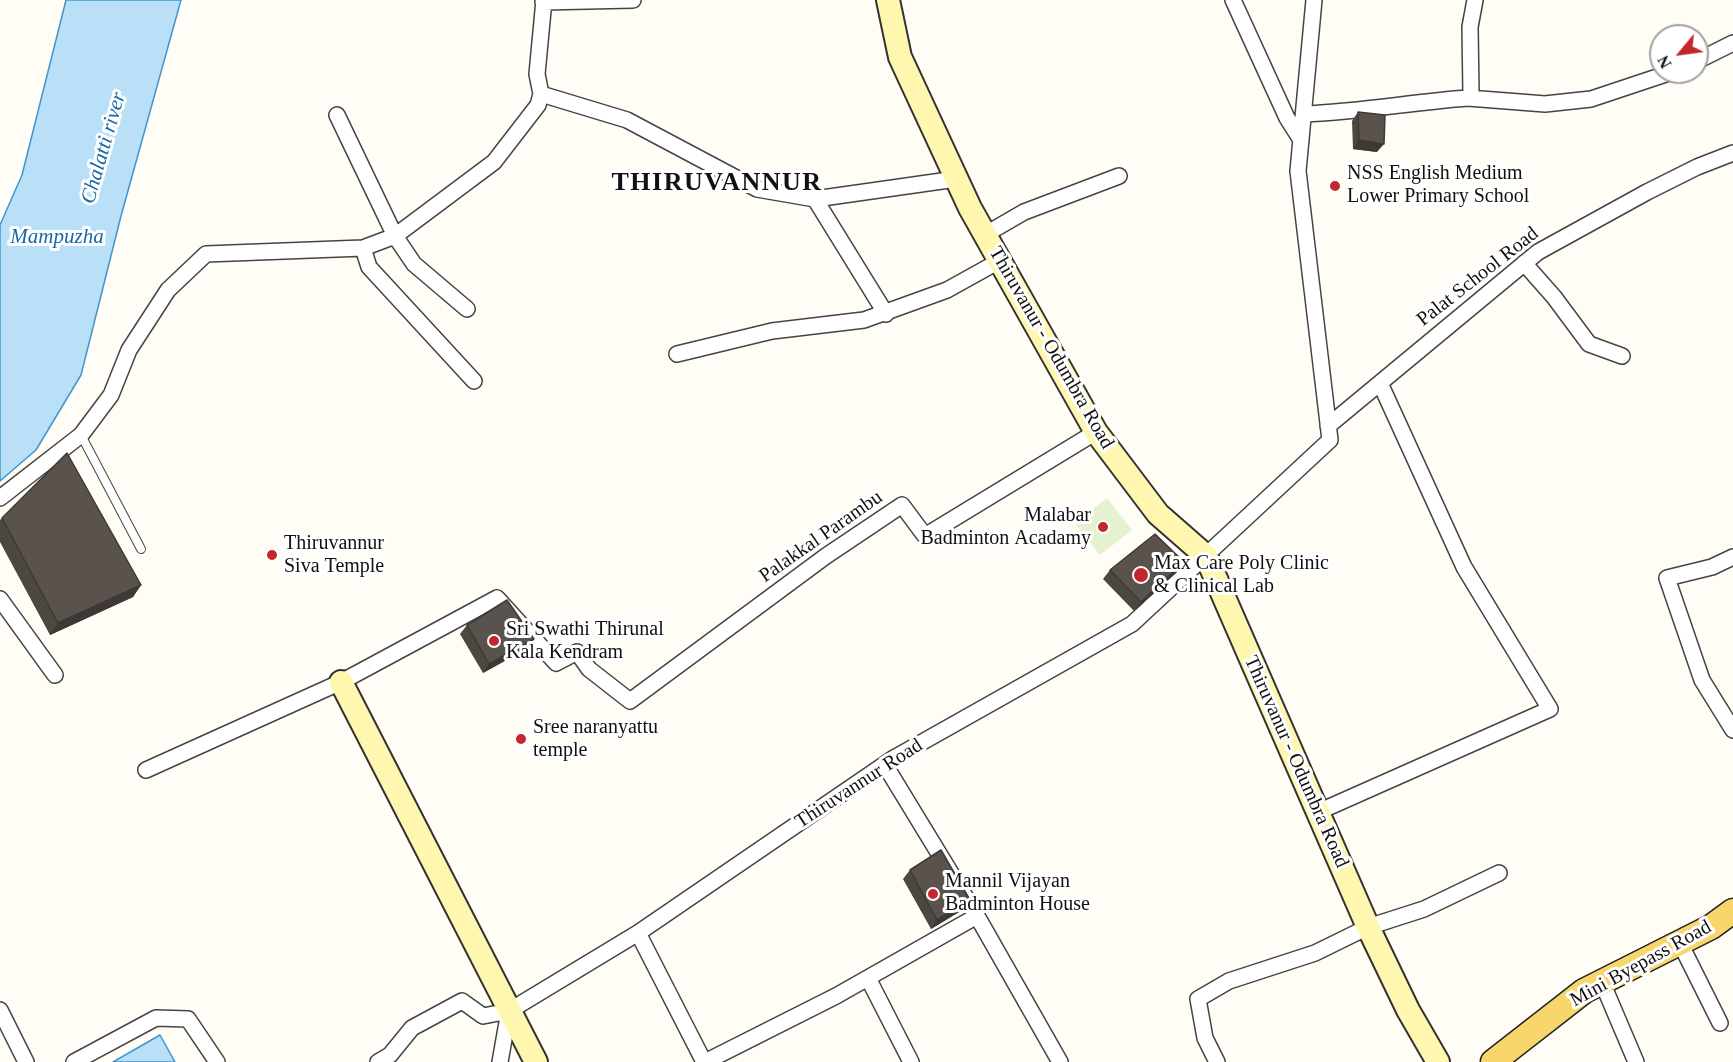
<!DOCTYPE html>
<html>
<head>
<meta charset="utf-8">
<style>
	body { margin:0 }
	#map { position:relative; width:1733px; height:1062px; overflow:hidden; background:#fffdf5; font-family:Georgia,serif }
	canvas { display:block }
	.north { position:absolute; left:1649px; top:24px; width:60px; height:60px; box-sizing:border-box; background:#fff; border:2px solid #a0a0a0; border-radius:50%; rotate:241deg; font-size:16px; font-weight:700; line-height:24px; text-align:center; color:#111 }
	.north::after { content:''; display:block; margin:auto; width:21px; height:27px; background:#c4262e; clip-path:polygon(50% 0,100% 100%,50% 72%,0 100%) }
</style>
</head>
<body>
<div id="map">
<canvas width="1733" height="1062"></canvas>
<div class="north">N</div>
</div>
<script>
const ctx = document.querySelector('canvas').getContext('2d');
ctx.lineJoin = 'round';
function paint(path, color) { ctx.fillStyle = color; ctx.fill(path, 'evenodd'); }
function trace(path, color, width, dash) { ctx.strokeStyle = color; ctx.lineWidth = width; ctx.lineCap = dash ? 'butt' : 'round'; ctx.setLineDash(dash || []); ctx.stroke(path); }
function drawText(font, color, halo, rows, align = 'center') {
  ctx.font = font + ' Georgia,serif'; ctx.lineWidth = 6; ctx.setLineDash([]); ctx.textBaseline = 'middle'; ctx.strokeStyle = halo; ctx.fillStyle = color; for (const [text, x, y, turn = 0] of rows) {
    ctx.save(); ctx.translate(x, y); ctx.rotate((+turn || 0) * Math.PI / 180); ctx.textAlign = isNaN(turn) ? turn : align; if (halo) ctx.strokeText(text, 0, 0); ctx.fillText(text, 0, 0); ctx.restore();
  }
}
paint(new Path2D(`
	M1107,498L1132,530L1100,555L1075,523Z`), '#e6f2cf');
const water = new Path2D(`
	M66,0H181L121,216L81,375L36,450L0,481V225L22,175Z
	M160,1035L175,1062H113Z`);
paint(water, '#b9e0f7');
trace(water, '#3f96cf', 1.5);
const lane = new Path2D(`
	M81,435L141,549`);
const street = new Path2D(`
	M1233,0L1287,118L1301,140
	M543,2L633,0
	M1697,61L1733,43
	M541,94L627,120L757,189L815,199L886,314
	M1468,98L1545,104L1591,99L1672,72
	M1304,114C1359,112 1413,102 1468,98L1471,94L1470,27L1475,0
	M337,115L395,236L414,264L467,309
	M815,199L956,179
	M986,234L1024,212L1119,176
	M363,248L369,267L474,381
	M1524,263L1554,297L1589,344L1622,356
	M677,354L772,331L864,320L947,290L1001,260
	M1328,426L1538,252L1647,192L1697,167L1733,153
	M0,498L81,435L111,395L129,350L168,290L206,254L363,248L395,236L494,162L538,105L541,94L537,74L544,0
	M1733,557L1712,567L1667,578L1702,680L1733,730
	M0,599L55,675
	M146,770L341,682L497,598L556,663L577,652L589,669L630,701L826,556L902,505L925,536L1096,432
	M1318,812L1550,709L1464,567L1380,383
	M977,916L1060,1062
	M638,933L704,1062
	M1680,943L1720,1023
	M868,978L911,1062
	M1602,982L1636,1062
	M0,1010L26,1062
	M74,1062L156,1018L188,1019L217,1062
	M378,1062L390,1055L412,1028L462,1001L483,1016L509,1011L638,933L894,758L1132,624L1330,440L1298,171L1314,0
	M500,1062L509,1011
	M705,1062L836,996L977,916L885,765
	M1217,1062L1205,1038L1198,999L1229,981L1315,953L1368,927L1424,909L1499,873`);
const secondary = new Path2D(`
	M888,0L900,57L970,208L1096,432L1158,514L1206,556L1368,927L1408,1010L1438,1062
	M341,682L536,1062`);
const primary = new Path2D(`
	M1493,1062L1584,991L1711,927L1733,911`);
trace(lane, '#444', 10);
trace(street, '#444', 18);
trace(secondary, '#333', 26);
trace(primary, '#222', 27);
trace(lane, '#fff', 8);
trace(street, '#fff', 15);
trace(secondary, '#fff6b0', 22);
trace(primary, '#f9d66b', 24);
paint(new Path2D(`
	M1358,112L1377,152L1353,149L1352,121Z
	M2,518L141,585L133,597L50,635L0,542V520Z
	M1110,570L1178,571L1134,611L1103,579Z
	M467,625L534,639L528,648L483,673L460,634Z
	M910,870L970,900L964,909L931,929L903,879Z`), '#4d4742');
paint(new Path2D(`
	M1359,140L1384,144L1377,152L1353,149Z
	M1184,562L1178,571L1134,611L1141,602Z
	M141,585L133,597L50,635L58,623Z
	M534,639L528,648L483,673L489,664Z
	M970,900L964,909L931,929L937,920Z`), '#3f3936');
const building = new Path2D(`
	M1358,112L1385,115L1384,144L1359,140Z
	M67,453L141,585L58,623L2,518Z
	M1155,534L1184,562L1141,602L1110,570Z
	M507,600L534,639L489,664L467,625Z
	M941,850L970,900L937,920L910,870Z`);
paint(building, '#5a524d');
trace(building, '#3f3936', 1.5);
for (const [x, y, r, color] of [
	[1335,186,6,"#c4262e"],
	[1103,527,6,"#c4262e"],
	[272,555,6,"#c4262e"],
	[1141,575,8,"#c4262e"],
	[494,641,6,"#c4262e"],
	[521,739,6,"#c4262e"],
	[933,894,6,"#c4262e"]
]) { const dot = new Path2D(); dot.arc(x, y, r, 0, 2 * Math.PI); ctx.fillStyle = color; ctx.fill(dot); trace(dot, '#fff', 2); }
drawText('20px', '#111', '#fff', [
	["NSS English Medium",1347,174],
	["Lower Primary School",1347,197],
	["Malabar",1091,516,"right"],
	["Badminton Acadamy",1091,539,"right"],
	["Thiruvannur",284,544],
	["Siva Temple",284,567],
	["Max Care Poly Clinic",1154,564],
	["& Clinical Lab",1154,587],
	["Sri Swathi Thirunal",506,630],
	["Kala Kendram",506,653],
	["Sree naranyattu",533,728],
	["temple",533,751],
	["Mannil Vijayan",945,882],
	["Badminton House",945,905]
], 'left');
drawText('20px', '#111', '#fff', [
	["Palat School Road",1478,277,-38],
	["Thiruvanur - Odumbra Road",1051,348,60],
	["Palakkal Parambu",821,537,-35],
	["Thiruvanur - Odumbra Road",1296,762,66],
	["Thiruvannur Road",859,784,-33],
	["Mini Byepass Road",1641,964,-29]
]);
drawText('italic 21px', '#1768a6', '#fff', [
	["Chalatti river",104,148,-74],
	["Mampuzha",57,237]
]);
ctx.letterSpacing = '1.5px';
drawText('bold 26px', '#111', '#fff', [
	["THIRUVANNUR",717,183]
]);
ctx.letterSpacing = '0px';
</script>
</body>
</html>
